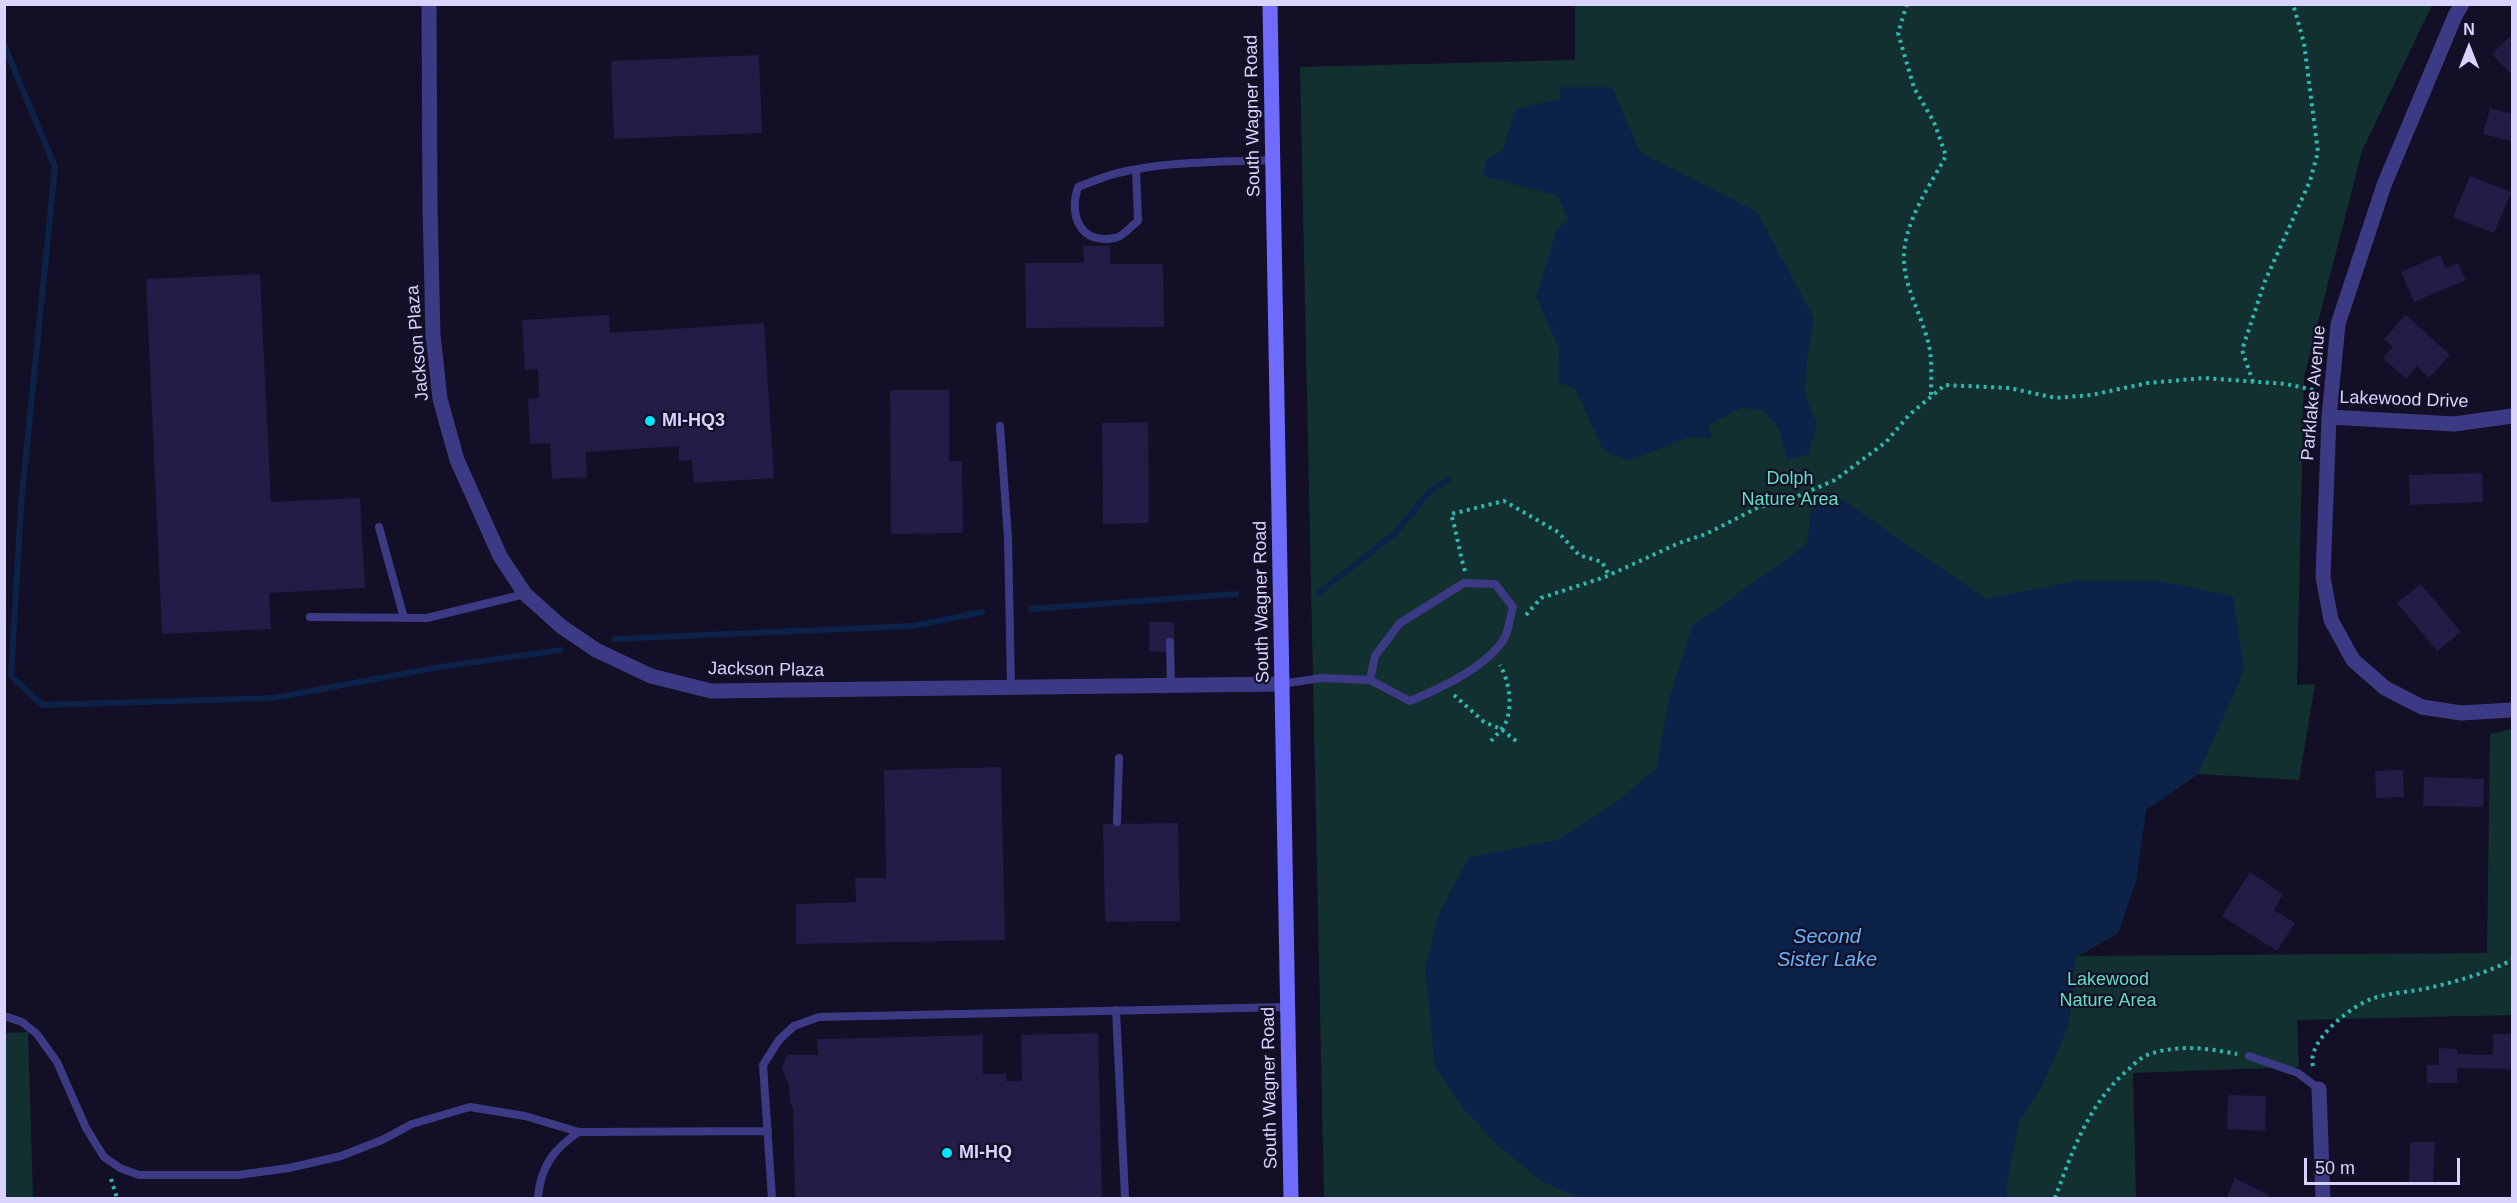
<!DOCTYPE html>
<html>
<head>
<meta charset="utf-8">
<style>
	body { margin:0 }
	#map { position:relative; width:2517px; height:1203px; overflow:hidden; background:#130f26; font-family:Helvetica,sans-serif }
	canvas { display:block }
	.frame { position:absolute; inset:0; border:6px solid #d9d4ff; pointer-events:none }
	.north { position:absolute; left:2439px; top:18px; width:60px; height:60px; -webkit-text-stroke:4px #130f26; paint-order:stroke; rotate:0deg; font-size:16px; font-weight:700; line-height:24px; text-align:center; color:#d9d4ff }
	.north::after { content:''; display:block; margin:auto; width:21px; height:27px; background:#d9d4ff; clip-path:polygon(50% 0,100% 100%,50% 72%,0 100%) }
	.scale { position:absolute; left:2304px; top:1158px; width:156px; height:27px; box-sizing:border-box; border:3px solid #d9d4ff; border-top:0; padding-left:8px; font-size:18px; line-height:21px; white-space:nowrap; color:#d9d4ff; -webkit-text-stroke:4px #130f26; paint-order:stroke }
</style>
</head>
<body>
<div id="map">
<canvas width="2517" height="1203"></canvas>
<div class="frame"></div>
<div class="north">N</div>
<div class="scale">50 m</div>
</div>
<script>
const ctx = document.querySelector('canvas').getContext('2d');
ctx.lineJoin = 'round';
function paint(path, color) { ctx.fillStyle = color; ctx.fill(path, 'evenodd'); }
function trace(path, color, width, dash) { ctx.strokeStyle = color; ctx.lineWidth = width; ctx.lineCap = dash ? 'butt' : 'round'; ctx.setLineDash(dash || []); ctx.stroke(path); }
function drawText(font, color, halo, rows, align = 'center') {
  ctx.font = font + ' Helvetica,sans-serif'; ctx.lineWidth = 4.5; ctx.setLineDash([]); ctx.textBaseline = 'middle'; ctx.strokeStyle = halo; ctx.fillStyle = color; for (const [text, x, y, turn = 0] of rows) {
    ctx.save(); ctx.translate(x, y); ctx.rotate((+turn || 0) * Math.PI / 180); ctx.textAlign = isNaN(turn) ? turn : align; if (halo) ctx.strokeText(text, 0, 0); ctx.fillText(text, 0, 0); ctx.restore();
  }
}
paint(new Path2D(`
	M1575,5H2432L2362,151L2304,377L2297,685L2315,684L2299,780L2198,774L2146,810L2136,881L2118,933L2078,956L2487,953L2490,734L2512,729V1034V1015L2297,1020L2299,1067L2133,1073L2136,1198H1324L1300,67L1575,60Z
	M28,1032L33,1198H5V1033Z`), '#12302f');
paint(new Path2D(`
	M1560,87H1612L1640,152L1757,212L1814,318L1807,360L1805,395L1817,424L1808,455L1787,459L1779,428L1762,410L1741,408L1708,425L1712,438H1687L1628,461L1603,450L1575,388L1558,383L1559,349L1536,296L1557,229L1568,220L1558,196L1483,176L1487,158L1503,150L1515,109L1560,99Z
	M1837,496L1986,599L2074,581H2159L2233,596L2244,671L2198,774L2146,810L2136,881L2118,933L2076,956L2069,1025L2042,1086L2019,1123L2007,1182V1198H1579L1541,1181L1494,1142L1463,1108L1435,1067L1425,967L1438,916L1469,857L1558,840L1619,800L1657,767L1669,699L1692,626L1807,544L1811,510Z`), '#0c2248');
trace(new Path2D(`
	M4,45L55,167L21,505L11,676L42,705L273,698L440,667L561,650
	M1319,593L1395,533L1431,490L1448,480
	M1031,609L1236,594
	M614,639L913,626L982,612`), '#0c2248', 6);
paint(new Path2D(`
	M2509,37L2512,40V75L2492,54Z
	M759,55L762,133L614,139L611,61Z
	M2490,108L2512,114V141L2483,134Z
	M2470,176L2511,192L2494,233L2453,217Z
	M1083,246H1110V264H1163L1164,327L1026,328L1025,263H1084Z
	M2440,255L2446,268L2458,263L2466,280L2414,302L2401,272Z
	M260,274L271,502L360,498L365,588L269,593L271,629L162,634L146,279Z
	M609,315L610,333L764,323L774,478L694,483L692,460L679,461V446L586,452L587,477L552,479L550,443L530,444L528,399L539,398L538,369L525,370L522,320Z
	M2406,315L2450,355L2429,378L2417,366L2406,379L2383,358L2393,347L2384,339Z
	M890,390H949V461H962L963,533L891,534Z
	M1148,422L1149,523L1103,524L1102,423Z
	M2482,473L2483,502L2410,505L2409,475Z
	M2421,584L2461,632L2437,651L2397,603Z
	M1149,622H1174V640H1167V652L1149,651Z
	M1001,767L1005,940L796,944V904L856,902L855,878H886L884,770Z
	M2403,770L2404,797L2376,798L2375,771Z
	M2424,777L2484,779L2483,807L2423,806Z
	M1178,823L1180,921L1105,922L1103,824Z
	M2250,872L2283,894L2274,910L2295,923L2277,951L2222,916Z
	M1098,1033L1102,1198H795L793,1108L790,1103L789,1085L782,1069L787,1055H818L817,1039L983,1035V1074H1006V1081H1022L1021,1035Z
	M2493,1034H2512V1069L2457,1068V1083H2427V1065H2439V1048L2457,1049V1054L2493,1055Z
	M2228,1095L2266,1096L2265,1131L2227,1129Z
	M2410,1142H2435L2433,1183L2409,1182Z
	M2235,1178L2270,1196L2269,1198H2227Z`), '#241b47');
trace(new Path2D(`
	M1907,4L1898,33L1914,88L1934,122L1946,156C1929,187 1902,225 1904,262C1906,293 1925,321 1930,351C1932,365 1931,382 1931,397
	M2253,382L2242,350L2265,281L2310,181L2318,152L2304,43L2293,4
	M1465,571C1459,552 1457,533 1451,514L1504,501L1558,532L1579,555L1602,562L1609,575
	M1526,615L1541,598L1605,577L1679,543L1706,534L1759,507L1784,502L1835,480L1886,442L1909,415L1945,385L2009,388L2056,398L2091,395L2148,383L2204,378L2286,384L2314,390
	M1454,695L1484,722L1501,729L1516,741
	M1491,741C1496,735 1503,729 1506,722C1513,704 1509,681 1500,665
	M2313,1066C2306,1041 2352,1005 2374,998C2390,993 2408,992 2424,989C2455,982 2484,974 2512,960
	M111,1179L117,1198
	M2055,1198C2072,1152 2089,1102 2129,1069C2134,1064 2140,1058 2147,1055C2177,1044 2207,1048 2237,1054`), '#2fb8b0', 4, [3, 4.5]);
trace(new Path2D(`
	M1136,170L1138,221C1131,226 1123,237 1115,238C1080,245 1069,216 1078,187C1091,182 1105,176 1118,173C1166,161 1223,162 1273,160
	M1000,426L1008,538L1011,686
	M379,527L404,618
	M310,617L427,618L525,594
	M1170,642L1171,686
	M1282,684L1321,678L1370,680L1410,701C1441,688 1485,668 1504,639C1509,630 1510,617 1513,607L1495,584L1464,583L1400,623L1375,656L1370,680
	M1117,822L1119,758
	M1116,1010L1125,1198
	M4,1016L22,1022L37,1034L57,1062L86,1128L104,1157L120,1168L139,1175H238L289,1168L341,1156L382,1140L412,1124L470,1107L525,1116L579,1132L768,1131
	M2249,1056L2298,1073L2319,1089
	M538,1198C540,1168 554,1148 579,1132
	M772,1198L763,1065L779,1040L794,1026L819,1017L1288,1007`), '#3d3a85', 8);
trace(new Path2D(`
	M429,4L430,207L433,335L440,399L457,460L500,556L525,594L562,627L596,650L651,676L711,691L1282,684
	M2462,4L2455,16L2384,185L2338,324L2329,417L2323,577L2331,620L2353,660L2385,688L2422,707L2461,713L2512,710
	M2329,417L2454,424L2512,416
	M2319,1089L2323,1198`), '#3d3a85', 15);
trace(new Path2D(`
	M1270,4L1291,1198`), '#6f6bff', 15);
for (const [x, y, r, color] of [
	[650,421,6,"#00e5ff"],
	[947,1153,6,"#00e5ff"]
]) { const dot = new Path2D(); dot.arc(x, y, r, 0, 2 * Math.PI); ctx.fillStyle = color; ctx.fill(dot); trace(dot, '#130f26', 2); }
drawText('18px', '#d9d4ff', '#130f26', [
	["South Wagner Road",1253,116,-91],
	["Jackson Plaza",418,343,-95],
	["Parklake Avenue",2314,393,-85],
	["Lakewood Drive",2404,400,2],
	["South Wagner Road",1262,602,-91],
	["Jackson Plaza",766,670,1],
	["South Wagner Road",1270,1088,-91]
]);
drawText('bold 18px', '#d9d4ff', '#130f26', [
	["MI-HQ3",662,421],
	["MI-HQ",959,1153]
], 'left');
drawText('18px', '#5fe0c0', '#130f26', [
	["Dolph",1790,479],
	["Nature Area",1790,500],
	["Lakewood",2108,980],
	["Nature Area",2108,1001]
]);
drawText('italic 20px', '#62b6ff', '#130f26', [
	["Second",1827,937],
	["Sister Lake",1827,960]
]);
</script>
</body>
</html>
